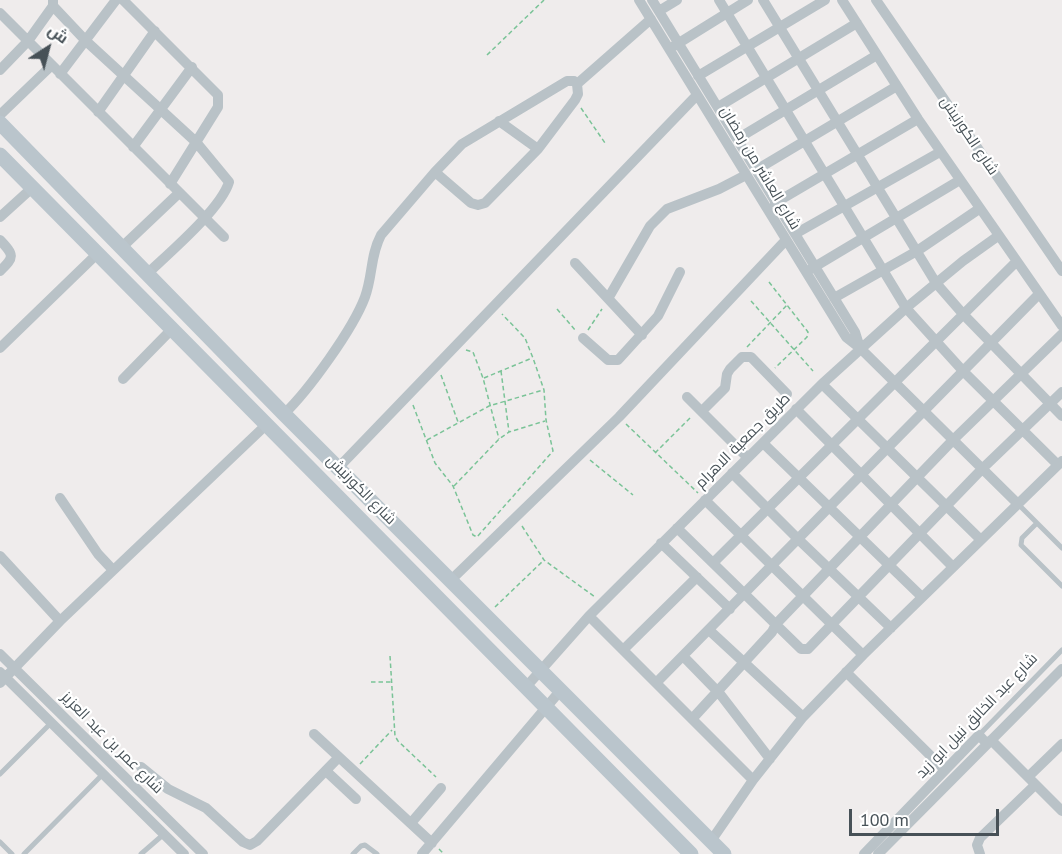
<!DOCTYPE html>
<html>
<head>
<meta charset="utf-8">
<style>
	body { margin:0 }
	#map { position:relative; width:1062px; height:854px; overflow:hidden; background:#efecec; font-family:"PT Sans",Cairo,sans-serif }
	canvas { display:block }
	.north { position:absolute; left:18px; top:18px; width:60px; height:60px; -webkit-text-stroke:4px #fff; paint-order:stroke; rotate:36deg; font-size:16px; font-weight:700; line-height:24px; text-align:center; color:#475157 }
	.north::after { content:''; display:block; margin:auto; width:21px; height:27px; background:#475157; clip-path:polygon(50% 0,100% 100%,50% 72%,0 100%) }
	.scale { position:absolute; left:849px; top:809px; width:150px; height:27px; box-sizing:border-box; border:3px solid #475157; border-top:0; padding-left:8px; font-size:18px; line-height:21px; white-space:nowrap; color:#475157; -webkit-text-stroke:4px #fff; paint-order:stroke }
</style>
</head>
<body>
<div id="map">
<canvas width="1062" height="854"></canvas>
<div class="north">ش</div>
<div class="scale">100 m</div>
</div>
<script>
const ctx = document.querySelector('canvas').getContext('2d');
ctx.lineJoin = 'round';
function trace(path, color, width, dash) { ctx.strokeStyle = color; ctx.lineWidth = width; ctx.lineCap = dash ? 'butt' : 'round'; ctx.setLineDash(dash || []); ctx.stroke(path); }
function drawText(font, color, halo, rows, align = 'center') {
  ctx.font = font + ' "PT Sans",Cairo,sans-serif'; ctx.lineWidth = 4.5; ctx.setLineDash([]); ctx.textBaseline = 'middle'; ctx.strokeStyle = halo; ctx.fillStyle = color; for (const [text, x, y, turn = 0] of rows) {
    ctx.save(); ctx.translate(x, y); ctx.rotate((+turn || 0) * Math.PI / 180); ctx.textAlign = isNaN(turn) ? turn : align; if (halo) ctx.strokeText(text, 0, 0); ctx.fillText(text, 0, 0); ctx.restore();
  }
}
trace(new Path2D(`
	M487,55L544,0
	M581,108L605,143
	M769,282L808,332L807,337L775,368
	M751,301L813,371
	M557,309L576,331
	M588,330L602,309
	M747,347L787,305
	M466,350L473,352L483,378L499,439
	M501,371L509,432
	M441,375L458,422
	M484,378L532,358
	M413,405L435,463L453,486L473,535L477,537L553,451L546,420L544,390L533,358L525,338L502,314
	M626,424L698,493
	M427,440L489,406L543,390
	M655,453L692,416
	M590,460L633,495
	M454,486L499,439L509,432L545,421
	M522,526L544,560L595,597
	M495,607L544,560
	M390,656L395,736L398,741L436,777
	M371,682H391
	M360,764L392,730
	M439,849L444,854`), '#7ac397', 1.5, [4.5, 3]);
trace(new Path2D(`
	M1018,504L1062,548
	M1037,523L1022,538L1021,545L1062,586
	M979,735L1062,650
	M0,774L51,723
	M0,842L12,854
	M24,854L103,774
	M141,854L164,834
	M353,854L361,846L365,845L377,854`), '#b9c2c7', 5);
trace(new Path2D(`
	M123,0L218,95V107L170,184
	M639,0L846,337L860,348L1018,504
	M652,0L855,332L860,348
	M719,0L906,308L963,371L1058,465
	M763,0L936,283L963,314L1062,416
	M842,0L918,119L1062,326
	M876,0L1062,271
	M53,6L86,41L196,142L229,182C221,209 169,253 147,274
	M659,11L677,0
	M0,13L224,237
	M674,46L748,0
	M0,70L28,41L53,6V0
	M60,74L116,0
	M698,76L825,0
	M577,84L651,19
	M718,107L857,23
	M98,112L155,31
	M0,115L52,65
	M499,121L538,149
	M737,139L877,55
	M133,147L192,67
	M756,170L897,86
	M775,203L918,119
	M0,217L32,188
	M795,234L940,152
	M0,240C14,255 15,257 0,271
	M121,248L179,193
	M575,263L642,335
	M811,269L960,180
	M609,297L650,226L667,209L719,189L746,175
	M834,298L917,251L979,209
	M583,338L608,360H618L658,316L680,272
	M0,348L97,254
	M123,379L172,329
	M822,384L981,540
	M687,397L747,457
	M796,409L953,567
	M702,411L725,388L727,374L730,369L742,357H751L787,394
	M284,414C309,390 353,329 365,297C373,275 370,256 381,235L435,172L471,203L478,205L485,203L538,149L575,100L578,94L577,84L574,81H567L462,144L435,172
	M763,443L922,597
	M338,468L697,95
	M732,473L798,539L891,628
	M60,498L98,554L113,570
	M705,500L863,655
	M677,528L801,649H808L982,469L1062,392
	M661,543L730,609
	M0,556L60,621
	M713,563L1016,262
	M451,580L619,417L786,240
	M589,616L753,780
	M709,630L803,717
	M623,650L697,577
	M0,654L203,854
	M683,656L720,694L770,759
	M0,672L184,854
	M846,672L945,770
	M0,683L60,621L266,425
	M656,683L1039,294
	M526,687L589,616L822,384L906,308L963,261L998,236
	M692,719L772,632L776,624L953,440L1062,334
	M314,734L432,843
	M991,740L1062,811
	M141,767L168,789L206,808L243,842L250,845L257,841L339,757
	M326,771L356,799
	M1028,777L1062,744
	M411,823L441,788
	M711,841L753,780L803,717L863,655L1062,461
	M422,854L560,691
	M864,854L979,735L987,744
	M878,854L1062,669
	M980,854L977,845L980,838L1035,785`), '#b9c2c7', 10);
trace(new Path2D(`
	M0,123L284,414L724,854
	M0,155L691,854`), '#bac5cc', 15);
drawText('15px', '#475157', '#fff', [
	["شارع الكورنيش",969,136,56],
	["شارع العاشر من رمضان",760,168,59],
	["طريق جمعية الاهرام",743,441,-45],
	["شارع الكورنيش",361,490,45],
	["شارع عبد الخالق نبيل ابو زيد",977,716,-46],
	["شارع عمر بن عبد العزيز",112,743,45]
]);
</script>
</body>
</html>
